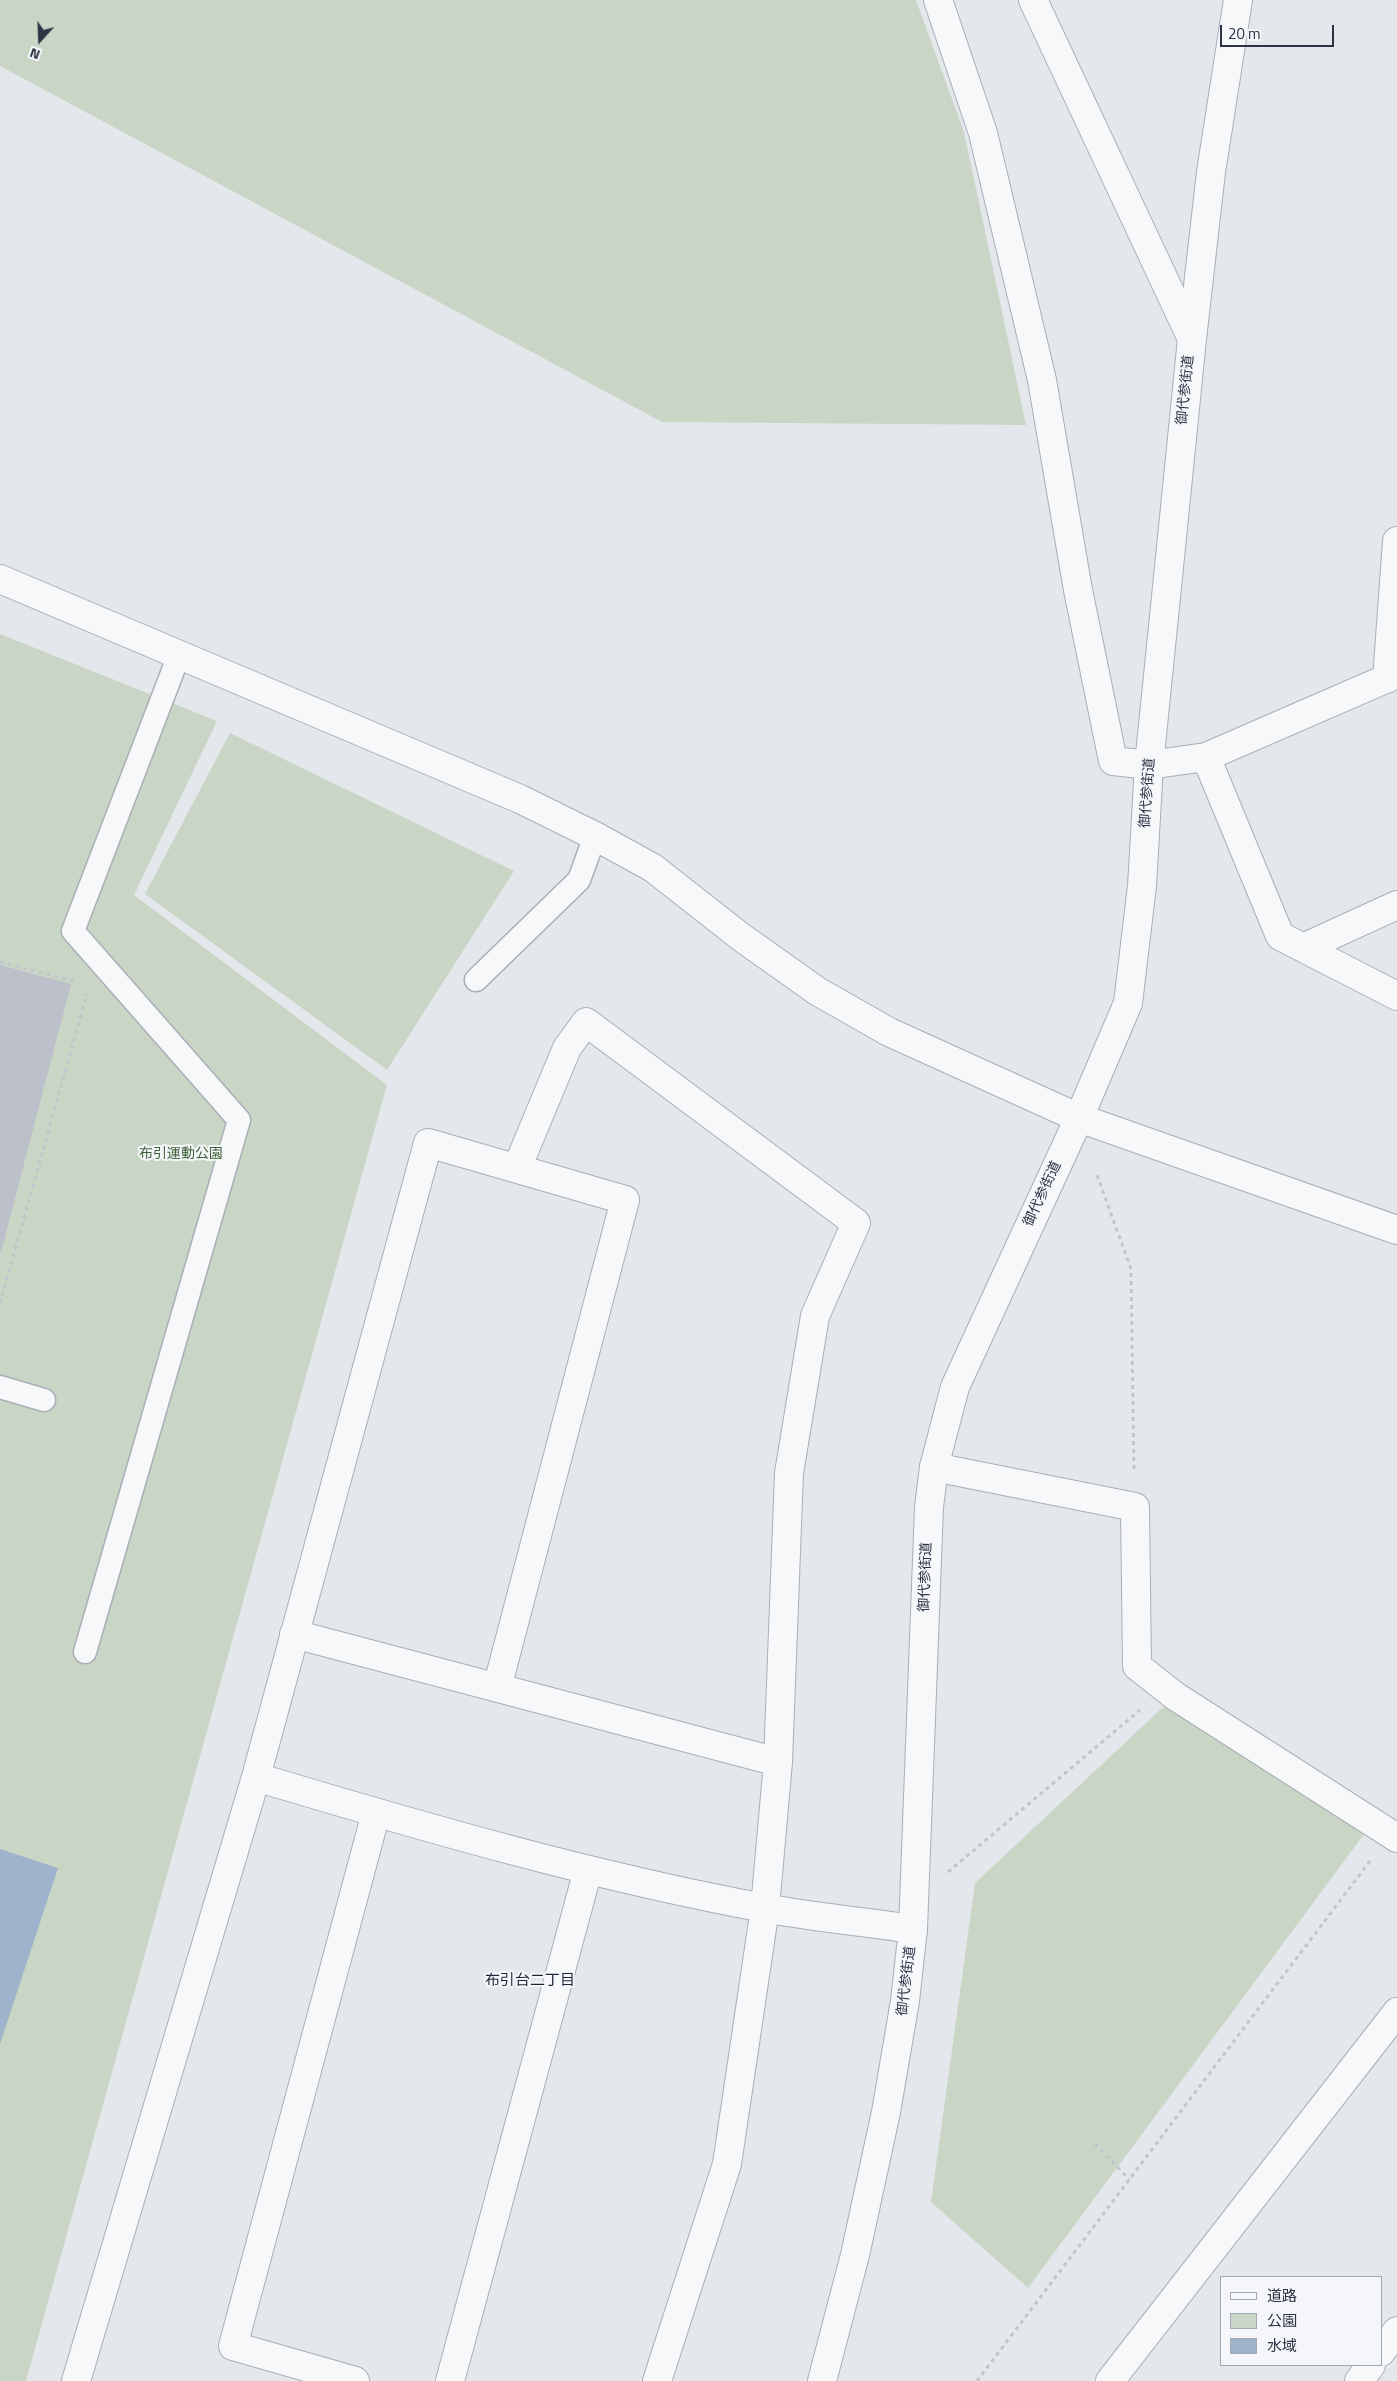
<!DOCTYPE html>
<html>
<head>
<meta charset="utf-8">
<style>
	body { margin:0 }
	#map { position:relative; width:1397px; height:2381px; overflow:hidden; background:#e4e7ec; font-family:"Titillium Web","Noto Sans JP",sans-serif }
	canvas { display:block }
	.legend { position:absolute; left:1220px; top:2276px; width:162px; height:90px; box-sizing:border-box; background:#f4f6f9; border:1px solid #a4a8b1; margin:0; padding:6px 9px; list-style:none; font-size:15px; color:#2b3445 }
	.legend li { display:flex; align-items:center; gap:10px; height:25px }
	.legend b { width:25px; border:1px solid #a4a8b1 }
	.north { position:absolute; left:15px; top:15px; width:50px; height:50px; -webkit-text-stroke:4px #f4f6f9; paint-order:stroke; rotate:200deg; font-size:14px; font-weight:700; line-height:20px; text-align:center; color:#2b3445 }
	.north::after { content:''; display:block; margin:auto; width:18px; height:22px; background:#2b3445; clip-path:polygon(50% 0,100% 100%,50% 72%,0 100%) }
	.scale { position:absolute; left:1220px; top:25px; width:114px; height:22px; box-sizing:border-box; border:2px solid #2b3445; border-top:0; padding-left:6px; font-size:15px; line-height:18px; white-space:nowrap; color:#2b3445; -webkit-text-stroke:4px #f4f6f9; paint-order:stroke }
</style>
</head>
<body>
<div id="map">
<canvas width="1397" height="2381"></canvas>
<ul class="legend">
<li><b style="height:6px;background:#f7f8fa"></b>道路</li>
<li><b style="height:14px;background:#c9d6c5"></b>公園</li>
<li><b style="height:14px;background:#9fb4cc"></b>水域</li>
</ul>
<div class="north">N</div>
<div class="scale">20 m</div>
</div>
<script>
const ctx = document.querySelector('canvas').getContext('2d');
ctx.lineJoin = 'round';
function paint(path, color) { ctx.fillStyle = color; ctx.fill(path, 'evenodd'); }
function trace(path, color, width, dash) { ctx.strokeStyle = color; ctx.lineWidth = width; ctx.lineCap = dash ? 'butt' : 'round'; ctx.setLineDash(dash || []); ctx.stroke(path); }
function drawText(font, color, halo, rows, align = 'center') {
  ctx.font = font + ' "Titillium Web","Noto Sans JP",sans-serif'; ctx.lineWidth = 4; ctx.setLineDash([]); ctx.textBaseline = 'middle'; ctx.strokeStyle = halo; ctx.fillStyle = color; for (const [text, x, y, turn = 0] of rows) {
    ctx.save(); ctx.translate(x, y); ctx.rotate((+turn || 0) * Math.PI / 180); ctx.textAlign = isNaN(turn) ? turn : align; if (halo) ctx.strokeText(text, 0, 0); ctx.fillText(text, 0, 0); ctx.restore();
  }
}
paint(new Path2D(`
	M0,0H916L964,132L1026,425L662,422L0,66Z
	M0,634L217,721L134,895L387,1085L26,2381H0Z
	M230,733L514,871L387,1070L145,894Z
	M1175,1696L1373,1822L1028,2288L931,2202L975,1883Z`), '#c9d6c5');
paint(new Path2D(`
	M0,1849L58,1868L0,2044Z`), '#9fb4cc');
paint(new Path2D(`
	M0,965L71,984L1,1252H0Z`), '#bbc0ca');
const service = new Path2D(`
	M476,980L579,880L595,836
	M0,1387L44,1400
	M85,1652L239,1120L73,931L179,655`);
const minor = new Path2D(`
	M938,0L983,133L1042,380L1078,590L1113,761L1149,765L1206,757L1397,674
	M1033,0L1192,339
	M1387,679L1397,541
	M1206,757L1280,936L1397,996
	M1303,948L1397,905
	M1079,1118L1128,1003L1142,886L1149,765L1192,339L1211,172L1238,0
	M517,1168L567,1048L586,1022L856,1223L815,1316L789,1473L778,1762L765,1908L727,2164L657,2381
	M934,1467L1135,1507L1137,1666L1175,1696L1397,1838
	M294,1634L778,1762
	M256,1777C423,1827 592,1876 764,1908C813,1917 864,1922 913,1929
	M1381,2352L1397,2331
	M76,2381L256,1777L428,1143L625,1200L497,1688
	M355,2381L233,2346L376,1813
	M450,2381L588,1870
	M1110,2381L1397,2012
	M1359,2381L1371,2365`);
const tertiary = new Path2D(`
	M0,579L520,799L595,836L653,868L741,937L817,991L889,1032L1079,1118L1397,1230
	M822,2381L855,2255L886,2112L905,2001L913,1929L929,1507L934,1467L955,1387L1079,1118`);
trace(service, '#a9aeb7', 25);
trace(minor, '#a9aeb7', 30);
trace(tertiary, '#a9aeb7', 30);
trace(new Path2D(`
	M0,962L75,981
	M1097,1175L1131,1269L1134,1473
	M0,1303L87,994
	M948,1872L1140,1710
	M1095,2144L1129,2179
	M977,2381L1370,1861`), '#c2c5cb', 3, [4, 4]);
trace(service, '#f7f8fa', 22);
trace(minor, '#f7f8fa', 28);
trace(tertiary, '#f7f8fa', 28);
drawText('14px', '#2b3445', '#f4f6f9', [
	["御代参街道",1186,390,-84],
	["御代参街道",1148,793,-86],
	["御代参街道",1043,1194,-65],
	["御代参街道",926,1577,-88],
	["御代参街道",907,1981,-83]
]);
drawText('14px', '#3f6138', '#f4f6f9', [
	["布引運動公園",181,1155]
]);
drawText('15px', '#1d2536', '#f4f6f9', [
	["布引台二丁目",530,1981]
]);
</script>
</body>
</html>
